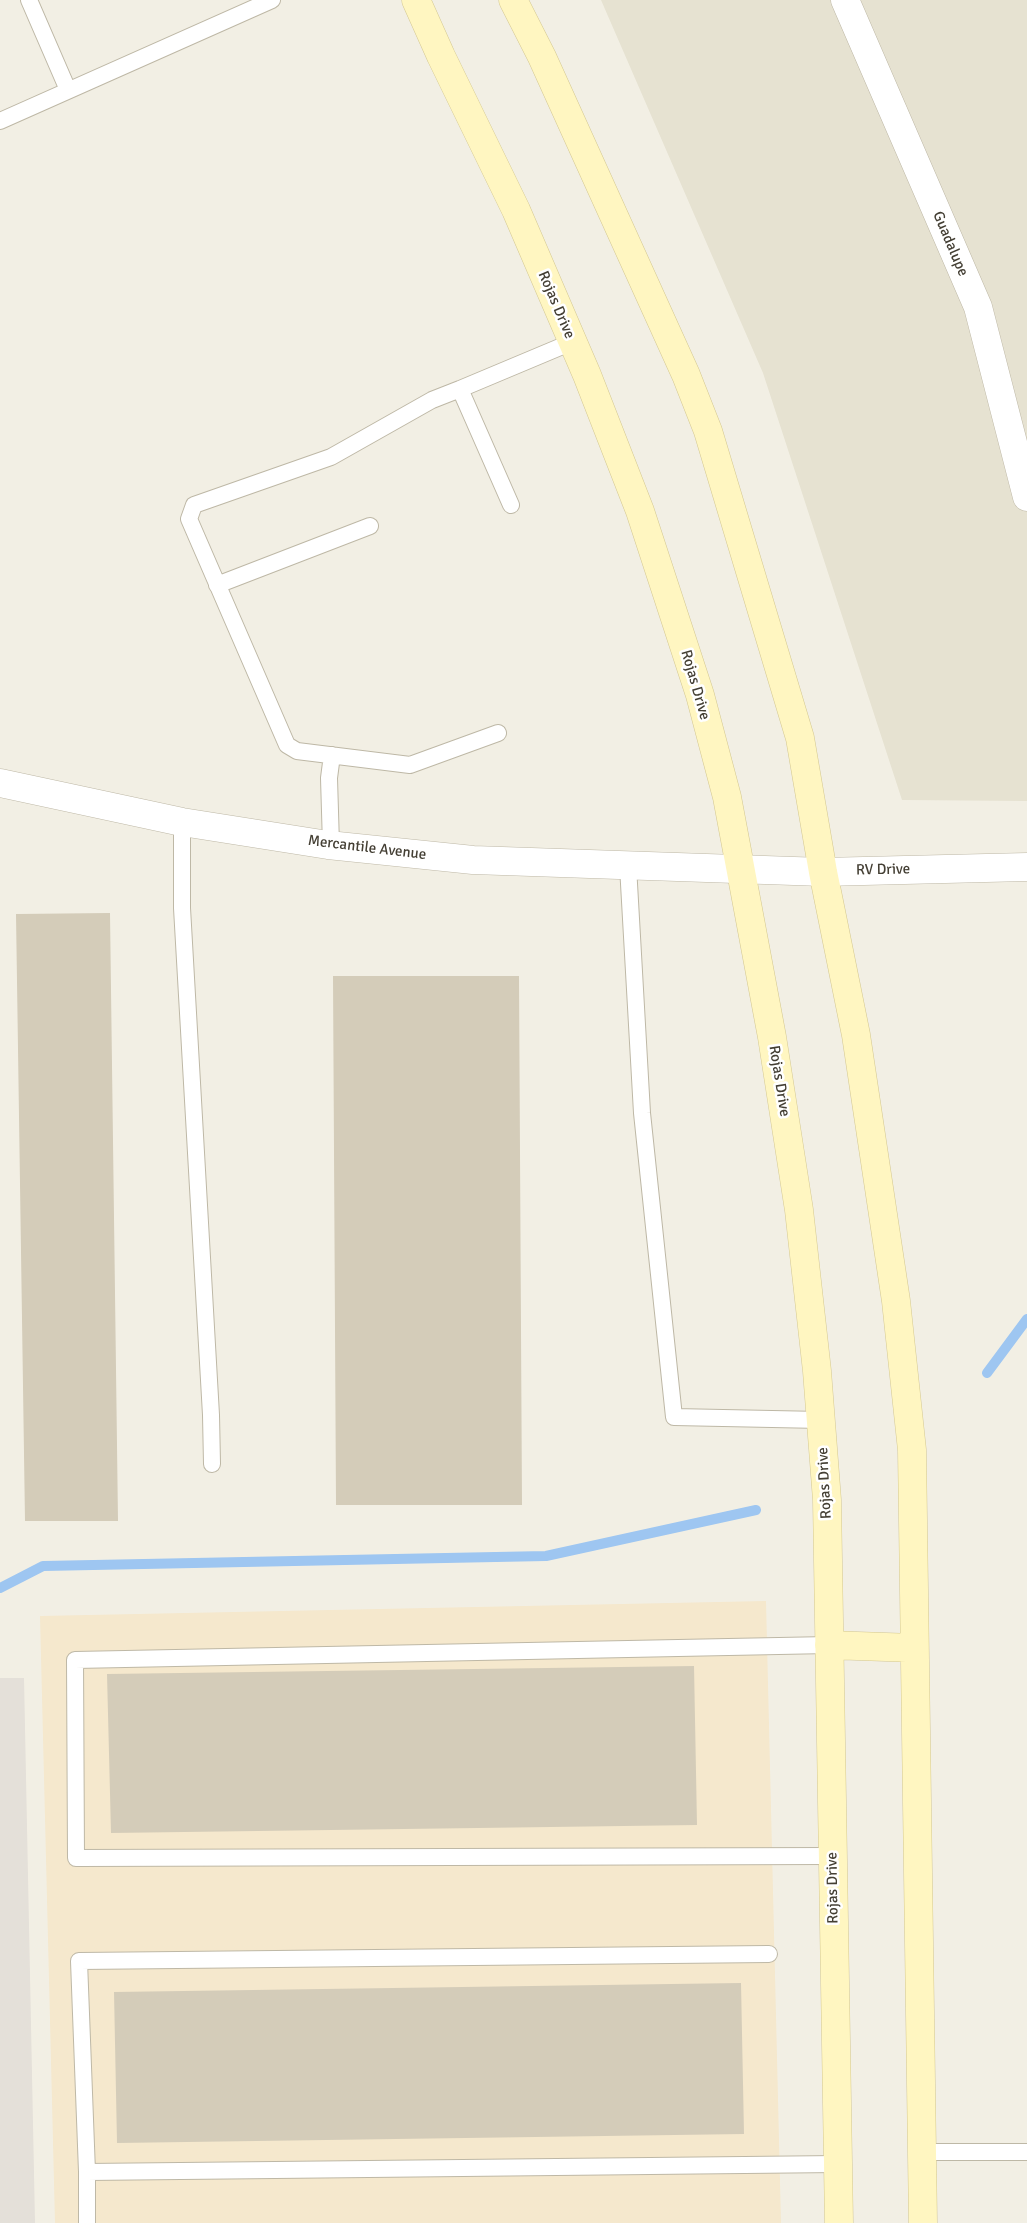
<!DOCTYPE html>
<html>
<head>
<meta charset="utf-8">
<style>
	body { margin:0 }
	canvas { display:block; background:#f2efe4 }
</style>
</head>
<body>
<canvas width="1027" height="2223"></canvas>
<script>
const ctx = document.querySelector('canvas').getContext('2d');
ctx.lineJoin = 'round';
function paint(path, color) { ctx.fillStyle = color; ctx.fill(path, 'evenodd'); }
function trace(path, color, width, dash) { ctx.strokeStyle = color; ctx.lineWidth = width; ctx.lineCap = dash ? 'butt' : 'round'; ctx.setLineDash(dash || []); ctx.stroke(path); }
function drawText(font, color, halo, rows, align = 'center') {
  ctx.font = font + ' Signika,sans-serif'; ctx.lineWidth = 5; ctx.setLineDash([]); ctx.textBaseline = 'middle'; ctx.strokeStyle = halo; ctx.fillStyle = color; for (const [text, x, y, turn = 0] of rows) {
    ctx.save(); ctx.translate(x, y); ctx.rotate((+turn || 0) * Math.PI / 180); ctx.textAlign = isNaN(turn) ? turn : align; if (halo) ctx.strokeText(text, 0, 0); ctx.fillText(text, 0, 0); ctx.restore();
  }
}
paint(new Path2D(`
	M601,0H1027V801L902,800L763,373Z`), '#e6e2d1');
paint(new Path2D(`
	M766,1601L781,2223H55L40,1616Z`), '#f5e8cd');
paint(new Path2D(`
	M0,1678H24L35,2223H0Z`), '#e4e0d9');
trace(new Path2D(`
	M987,1373L1027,1319
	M0,1588L43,1566L546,1556L756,1510`), '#9ec6f1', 10);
paint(new Path2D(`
	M110,913L118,1521H25L16,914Z
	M333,976H519L522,1505H336Z
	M694,1666L697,1825L111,1833L107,1674Z
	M741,1983L744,2134L117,2143L114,1992Z`), '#d4ccb9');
const service = new Path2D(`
	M29,0L68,90
	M0,121L272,0
	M460,389L432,400L331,457L194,505L189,519L287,745L297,751L410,765L498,733
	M511,505L460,389L572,342
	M217,585L370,526
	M182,822V908L211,1415L212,1464
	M331,845L329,778L332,755
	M628,866L642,1113L674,1417L821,1420
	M829,1645L75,1660L76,1858L833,1856
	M922,2152H1027
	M87,2172L79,1961L769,1954
	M87,2223V2172L838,2164`);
const minor = new Path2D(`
	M845,0L978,307L1027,497
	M0,783L182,822L328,845L473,860L823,872L1027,867`);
const secondary = new Path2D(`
	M416,0L441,56L516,210L587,375L640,511L700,695L727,797L772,1037L799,1210L817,1371L827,1500L839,2223
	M513,0L542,57L686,375L708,431L800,738L823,872L856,1035L896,1301L912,1450L923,2223
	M829,1645L914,1648`);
trace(service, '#beb8a6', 18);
trace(minor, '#beb8a6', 29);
trace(secondary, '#d4c892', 29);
trace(service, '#fff', 16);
trace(minor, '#fff', 28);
trace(secondary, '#fff6c1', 28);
drawText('15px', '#443f34', '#fff', [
	["Guadalupe",950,244,67],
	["Rojas Drive",556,305,67],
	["Rojas Drive",695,685,74],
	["Mercantile Avenue",367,848,7],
	["RV Drive",883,870,-1],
	["Rojas Drive",779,1081,81],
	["Rojas Drive",825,1483,-93],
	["Rojas Drive",833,1888,-91]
]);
</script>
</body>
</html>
